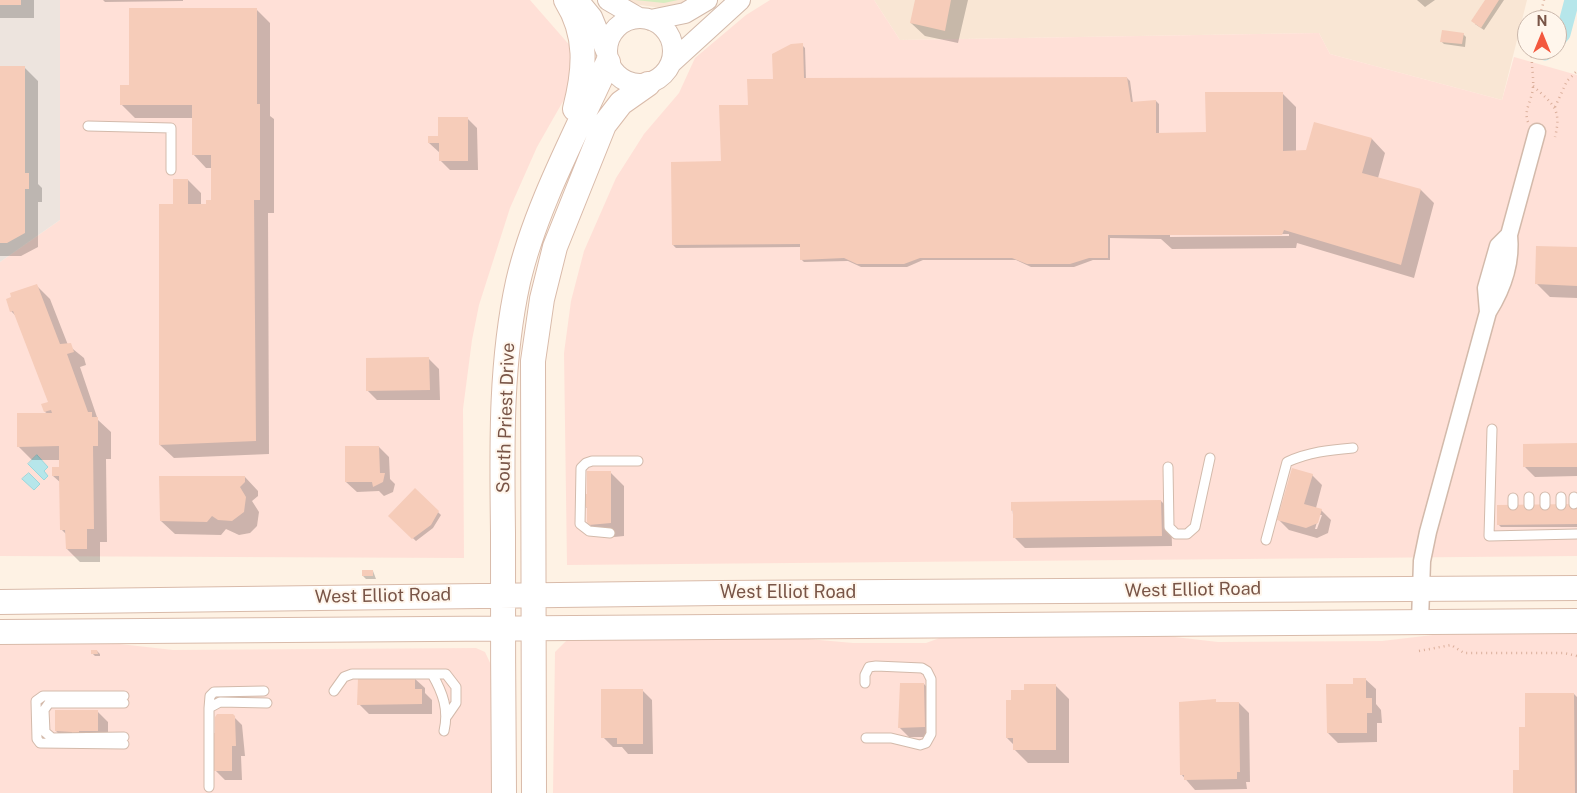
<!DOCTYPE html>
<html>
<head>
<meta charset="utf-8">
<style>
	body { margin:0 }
	#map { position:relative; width:1577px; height:793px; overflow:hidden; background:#fef2e4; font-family:"Public Sans",sans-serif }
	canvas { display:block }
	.north { position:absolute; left:1517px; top:10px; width:50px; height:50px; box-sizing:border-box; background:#fff6ec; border:1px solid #c9b6aa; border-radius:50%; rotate:0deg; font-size:14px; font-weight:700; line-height:20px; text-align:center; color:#795547 }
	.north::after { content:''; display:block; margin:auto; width:18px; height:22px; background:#f3583e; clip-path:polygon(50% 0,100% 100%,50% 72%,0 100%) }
</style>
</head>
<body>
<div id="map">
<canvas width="1577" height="793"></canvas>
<div class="north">N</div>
</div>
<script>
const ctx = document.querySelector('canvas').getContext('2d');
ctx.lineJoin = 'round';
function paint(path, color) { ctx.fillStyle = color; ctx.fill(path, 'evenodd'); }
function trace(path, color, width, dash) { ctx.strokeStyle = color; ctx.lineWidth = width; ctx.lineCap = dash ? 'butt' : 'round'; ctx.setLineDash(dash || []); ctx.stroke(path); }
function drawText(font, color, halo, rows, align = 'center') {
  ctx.font = font + ' "Public Sans",sans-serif'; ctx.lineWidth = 4; ctx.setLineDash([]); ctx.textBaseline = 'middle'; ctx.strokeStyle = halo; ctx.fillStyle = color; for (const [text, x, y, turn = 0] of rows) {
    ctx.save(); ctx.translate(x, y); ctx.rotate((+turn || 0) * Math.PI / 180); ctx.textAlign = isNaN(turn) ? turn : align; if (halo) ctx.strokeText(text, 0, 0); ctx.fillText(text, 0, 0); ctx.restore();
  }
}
paint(new Path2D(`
	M619,0H692L668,9L627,3Z
	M874,0H1527L1502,100L1330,54L1319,33L900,40Z`), '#f9e6d4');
paint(new Path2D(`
	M60,0H530L572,48L570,89L537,147L510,208L479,305L472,340L463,409L464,558L0,556V262L60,220Z
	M770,0H874L900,40L1319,33L1330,54L1502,100L1514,57L1577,75V556L567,565L564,353L571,301L584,251L616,178L644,134L679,93L695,58L746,15Z
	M1458,632H1577V793H553L555,652L567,640L786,637L853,643H926L945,636L1149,634L1218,642L1382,641Z
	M20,642H102L173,650L476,648L485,652L492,667V793H0V644Z`), '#ffe0d7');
paint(new Path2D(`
	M0,0H60V220L0,262Z`), '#ede4de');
paint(new Path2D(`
	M635,0H678L664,3Z`), '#d6edc0');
const water = new Path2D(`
	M37,455L48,467L44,471L48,476L44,480L28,464Z
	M29,473L40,484L34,490L22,479Z`);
paint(water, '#b6e6ea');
trace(water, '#9bd8dd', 1);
paint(new Path2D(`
	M0,0H34V18H0Z
	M103,0H183V1L105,2Z
	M916,0H968L958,43L925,36L911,23Z
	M1417,0H1435L1425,7Z
	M1487,0H1504L1484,30L1475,24Z
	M256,9L270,23V116L274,119V213H268L269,454L174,458L160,445L175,205L188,180L201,193V205H207L213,201V168H206L193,154V118H135L121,104L130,86Z
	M1463,34L1466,37L1465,47L1444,44L1441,41Z
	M802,45L805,48L806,80L1127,78L1130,81L1133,103L1156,101L1159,104V134L1207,133L1282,93L1296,107V152H1307L1315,123L1372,139L1385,153L1378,178L1421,190L1434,203L1414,278L1297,243L1296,248L1172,249L1161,239L1110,238V260H1093L1074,267H1031L1016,260H923L907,267H861L848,261L804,262L801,259V247L676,248L673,245L722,162L750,106ZM1289,234V236L1170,237V235Z
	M0,67H24L38,81V184L42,188V202H38V247L21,256H0Z
	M467,118L477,128L478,170H450L440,160V153L429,143Z
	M1577,248V298L1550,297L1537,284Z
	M36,285L50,299L68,345L84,358L86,365L80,367L98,420L111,432V459H106L107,542H100V562H80L67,549L66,534L61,529V483L53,476L61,468L60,460H32L18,446L48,414L45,412L50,403L17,317L11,311Z
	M429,359L439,369L440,400H377L367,390Z
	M1577,444V476L1535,477L1525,467Z
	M379,447L389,457L390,479L395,484L393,492L384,496L379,491L357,492L346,482Z
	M611,473L624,486V536L604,538L590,525L589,510L585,506L588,495Z
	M1312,475L1322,485L1316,508L1321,510L1331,520L1328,533L1317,538L1289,530L1279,520ZM1319,515H1322L1317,529H1315Z
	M245,477L258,491V496L252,501L259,512L257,526L250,533L239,535L226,529L221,535L175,534L161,521Z
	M415,490L441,515L433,528L416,541L390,516Z
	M1161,501L1171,511L1172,546L1025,548L1015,538L1012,503Z
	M1577,506V527H1501L1498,524Z
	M373,571L376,579H366L363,576Z
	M97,651L100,654V656H95L92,653Z
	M414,678L425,688V693L432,700V714H369L359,704Z
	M1365,679L1376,689V704L1381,710L1382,723H1377V742L1338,743L1328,733L1355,685Z
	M924,684L934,695V737H909L899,727Z
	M1055,685L1069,699V763H1028L1014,749V745L1007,738L1012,701L1026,692Z
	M642,690L652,700L653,754H628L622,747H613L603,737Z
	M1574,694L1577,697V793H1514L1520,771L1527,728Z
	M1215,701L1218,704L1239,703L1249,713L1250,782H1246L1247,789L1195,790L1181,774Z
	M98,712L108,722V741H66L56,731Z
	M232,715L242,725L245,756H241L242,780H225L215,770L216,734Z`), '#0003');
trace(new Path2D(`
	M1557,41L1563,34L1572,0
	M1545,53L1548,50`), '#b6e6ea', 15);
paint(new Path2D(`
	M0,0H21V5H0Z
	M915,0H951L945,31L910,23Z
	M1485,0H1499L1481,28L1471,21Z
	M129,8H257V104H260V200H254L256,441L159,445V204H173V179H188V204H206V200H211V155H192V105H120V85H129Z
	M1442,30L1464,33L1462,44L1440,42Z
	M803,43L804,78L1127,77L1131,102L1156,100V133L1206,132L1205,92H1283V151L1306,150L1314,122L1372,138L1362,173L1421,189L1401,265L1284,230L1282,235H1108V258H1089L1070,264H1027L1012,258H920L904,264H857L844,258L800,260V244L672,245L671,162L721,161L719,105H748L747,79H773L772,54L791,44Z
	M0,66H25V173H29V189H25V233L7,243H0Z
	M438,117H468V161H439V143H428V136H438Z
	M1536,246L1577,247V286L1535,284Z
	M37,284L60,344L71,343L74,352L67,354L88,412H92V417H98V446H93L94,529H87V549H66L65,530H60L59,476H52V467H59V446L17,447V413H52L51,410L44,412L41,404L48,402L13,311L10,312L6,299L11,297L10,293Z
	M429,357L430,390L366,391V358Z
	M1577,443V467H1523V444Z
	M345,446H379L380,473H385L383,482L373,487L372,482H345Z
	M1292,468L1313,474L1304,504L1322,509L1318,523L1306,528L1277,520Z
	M587,471H611V523L589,525L587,522V507H584V494H587Z
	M159,476H245V482L240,487L246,497L244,512L232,521L218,520L212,516L207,522L160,521Z
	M415,488L439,511L431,525L412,539L388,516Z
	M1161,500L1162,536L1013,538V510L1011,511V502Z
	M1577,504V524L1497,525V505Z
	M362,570H373V576H362Z
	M91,650H97L98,654H91Z
	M415,677V689H422V704L357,705L358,678Z
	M1353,678H1366V698H1372V713H1367V733H1327L1326,684H1353Z
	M900,683H924L925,727L898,728Z
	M1024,684H1056V750H1013V738H1006V700H1011V690H1024Z
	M601,689H643V744H617V738H601Z
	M1525,693H1574L1575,793H1513V770H1519V727H1525Z
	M1216,699V702H1239L1240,772H1237V779L1184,780V775H1180L1179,702Z
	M55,710H98V731H79V735H72V732L55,731Z
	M217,714H233L235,716L236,746H232V771H214L211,733H215V717Z`), '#f6ccb9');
const service = new Path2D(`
	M88,126L171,128V170
	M1492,429L1489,536L1577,534
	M1168,467L1169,527L1176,534H1187L1195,527L1210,458
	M1545,497V505
	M1561,497V505
	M1574,497V504
	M1513,498V505
	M1529,505V497
	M610,533L589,531L580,524L581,468L586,463L592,461H638
	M1266,540L1287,462C1309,452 1329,450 1353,448
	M432,674C443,693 449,710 444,731
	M865,683V675L869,667L876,666L922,668L927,671L931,679V734L926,743L920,745L891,738H866
	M334,691L344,677L352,674H446L456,687V703L447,716
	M124,696H43L36,701L37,739L40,743L124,744
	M124,703H49L44,710L45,732L52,738L124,737
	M209,708L210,696L214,692L264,691
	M209,787V708L220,702L267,703`);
const minor = new Path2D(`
	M1488,312L1486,288L1498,246L1509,235
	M1420,621L1422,561L1428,532L1488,312C1503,288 1512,263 1509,235L1537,132`);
const tertiary = new Path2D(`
	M578,0L592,17L606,51
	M608,0L639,18
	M607 51a33 33 0 1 1 66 0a33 33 0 1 1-66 0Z
	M651,20L685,13L707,0
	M672,62L740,0`);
const secondary = new Path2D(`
	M566,0C588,35 585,70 575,109
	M0,602L719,593L1577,588
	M0,632L1577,621
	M504,793C503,706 503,620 503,533C502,449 500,364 518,282C535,208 577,131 608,62
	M534,793L533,361L542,299L555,247L604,125L621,103L648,84`);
trace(service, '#d3baab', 11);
trace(minor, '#d3baab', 19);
trace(tertiary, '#d3baab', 22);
trace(secondary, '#d9bbaa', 26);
trace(new Path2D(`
	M1539,20L1544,0
	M1533,86C1553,104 1562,109 1555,137
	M1555,107L1567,81L1577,71
	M1528,122C1523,110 1533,99 1533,86C1534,74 1530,63 1533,50
	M1419,651L1451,645L1464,653H1564L1577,656`), '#dbaf9b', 2.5, [1, 4]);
trace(service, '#fff', 9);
trace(minor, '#fff', 16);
trace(tertiary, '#fff', 20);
trace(secondary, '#fff', 24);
drawText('18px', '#795547', '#fff6ec', [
	["South Priest Drive",506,418,-88],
	["West Elliot Road",1193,590,-1],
	["West Elliot Road",788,592],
	["West Elliot Road",383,596,-1]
]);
</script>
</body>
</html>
